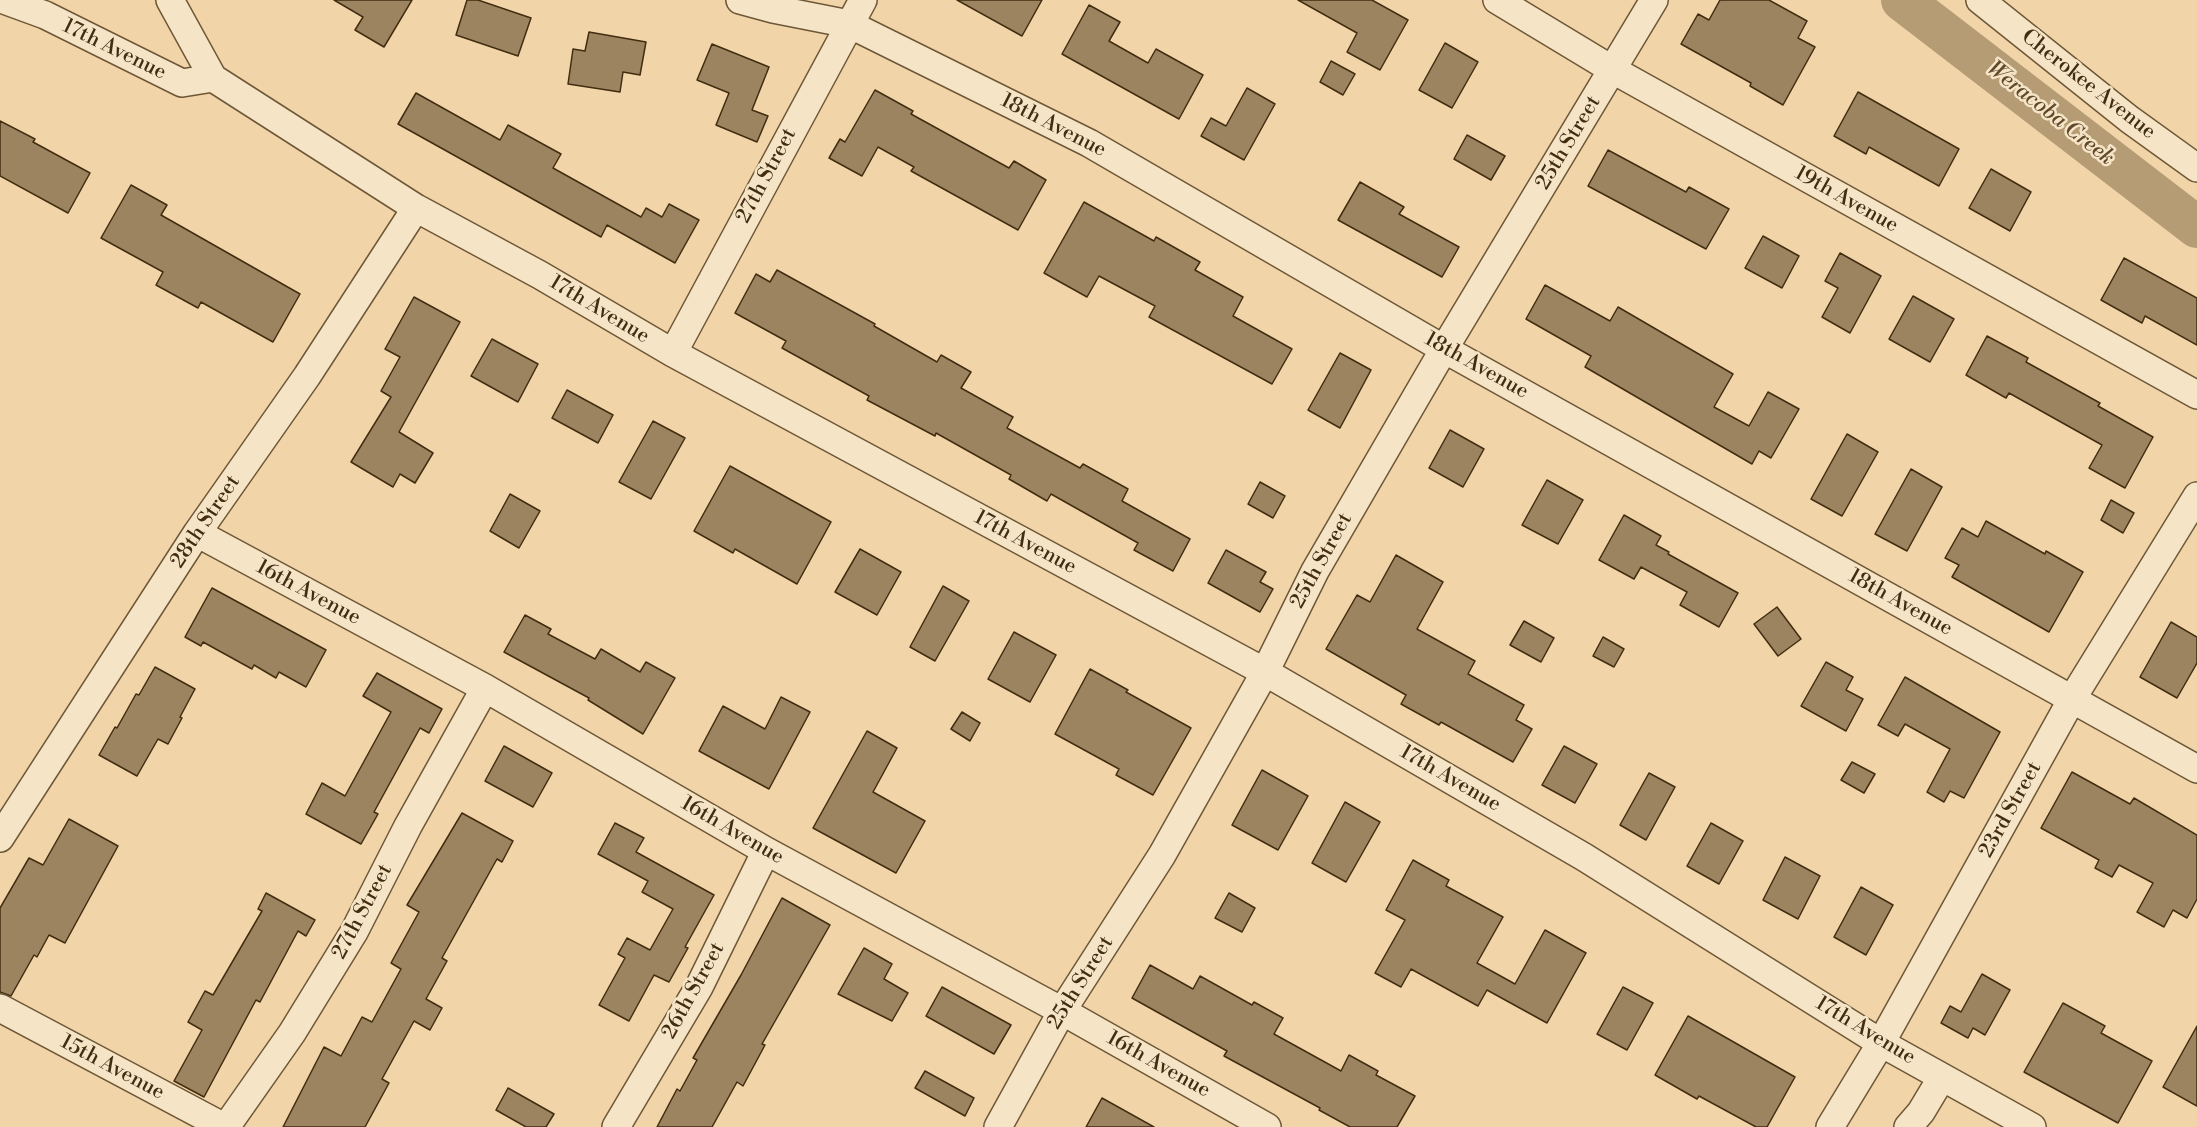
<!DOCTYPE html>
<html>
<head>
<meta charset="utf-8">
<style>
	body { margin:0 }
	canvas { display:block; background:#f1d5a9 }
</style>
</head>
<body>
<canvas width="2197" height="1127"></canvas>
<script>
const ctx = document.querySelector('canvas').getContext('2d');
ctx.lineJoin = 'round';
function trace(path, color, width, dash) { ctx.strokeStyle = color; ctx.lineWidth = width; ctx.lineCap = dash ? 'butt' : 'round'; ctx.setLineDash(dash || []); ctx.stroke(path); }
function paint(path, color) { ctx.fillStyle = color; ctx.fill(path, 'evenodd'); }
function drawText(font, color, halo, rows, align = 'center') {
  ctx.font = font + ' "Libre Bodoni",serif'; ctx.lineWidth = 5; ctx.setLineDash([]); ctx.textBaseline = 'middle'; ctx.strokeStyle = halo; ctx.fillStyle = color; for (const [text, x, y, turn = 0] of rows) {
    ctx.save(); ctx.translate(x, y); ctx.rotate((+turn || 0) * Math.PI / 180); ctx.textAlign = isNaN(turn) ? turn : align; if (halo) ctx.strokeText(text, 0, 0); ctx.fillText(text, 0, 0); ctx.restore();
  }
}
trace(new Path2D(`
	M1902,0L2197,227`), '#b69c75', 42);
const building = new Path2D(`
	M334,0H412L384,47L355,30L363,17Z
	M467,0H478L531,18L518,56L456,35Z
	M957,0H1042L1022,36Z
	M1298,0H1372L1408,20L1380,70L1347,52L1357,33Z
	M1720,0H1769L1807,21L1798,38L1815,47L1783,105L1750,86L1751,83L1681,44L1698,14L1709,20Z
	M1089,5L1120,22L1109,41L1148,63L1156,49L1203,75L1179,119L1062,54Z
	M589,32L646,42L640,75L623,72L620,92L568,84L573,49L585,51Z
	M1445,43L1478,62L1452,108L1419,90Z
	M712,44L769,67L752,110L768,116L757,142L716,125L729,93L697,80Z
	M1331,61L1355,74L1343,95L1320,82Z
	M1247,88L1275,104L1244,160L1201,136L1211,118L1226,126Z
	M875,90L913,111L911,114L1009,168L1014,161L1046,180L1018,230L911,171L914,167L878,147L862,176L829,158L840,139L845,142Z
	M1858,92L1959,149L1939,186L1869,147L1866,154L1834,136Z
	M416,93L500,140L508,125L561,154L553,168L641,217L646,208L662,217L669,204L699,220L675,263L607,225L601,237L398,124Z
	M0,121L35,139L33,142L90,173L68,213L0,176Z
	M1467,135L1505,156L1491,180L1454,159Z
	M1608,150L1686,192L1689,187L1729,209L1706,249L1588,186Z
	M1991,169L2031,192L2010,231L1969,208Z
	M1360,182L1404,207L1399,214L1459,247L1442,277L1338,220Z
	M131,185L167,205L161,215L300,294L273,342L201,302L198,308L156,285L163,272L101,238Z
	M1084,202L1154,241L1156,237L1200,262L1195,270L1243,297L1233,316L1292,349L1272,384L1149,317L1155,306L1099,276L1087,297L1044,273Z
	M1763,236L1799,256L1782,288L1745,268Z
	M1840,253L1881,276L1850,333L1822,317L1838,288L1825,281Z
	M2124,258L2197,298V345L2145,316L2142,323L2101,300Z
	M777,270L875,324L874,326L937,362L941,355L971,372L961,388L1013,417L1007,428L1080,468L1083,464L1128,489L1122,501L1190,539L1173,571L1134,550L1138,543L1051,494L1047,501L1009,479L1011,475L936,433L935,436L867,400L869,396L782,348L786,341L735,313L756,274L770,282Z
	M1545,285L1610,321L1618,307L1733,374L1714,407L1749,426L1768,392L1799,409L1771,458L1759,451L1752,464L1585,367L1591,356L1526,319Z
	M1913,296L1954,319L1930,362L1889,339Z
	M414,297L460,322L399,432L433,453L415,483L400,474L393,487L351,462L391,397L381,391L400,357L385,349Z
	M1987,336L2028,358L2026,362L2100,403L2098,406L2153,437L2125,488L2089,468L2102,445L2009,393L2006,398L1966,375Z
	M492,339L538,364L518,402L471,376Z
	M1340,353L1371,370L1340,428L1308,410Z
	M567,390L613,415L598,443L552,418Z
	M653,421L685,438L651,499L619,482Z
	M1450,430L1484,449L1463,487L1429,468Z
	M1847,434L1878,452L1842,516L1811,499Z
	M730,466L831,522L797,584L735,549L733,553L694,531Z
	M1911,469L1942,487L1907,551L1875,534Z
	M1547,480L1583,500L1558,544L1522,525Z
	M1260,482L1285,496L1273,518L1248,504Z
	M510,494L540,511L519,548L490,531Z
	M2111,500L2134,513L2123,533L2101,520Z
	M1624,515L1661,536L1656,545L1669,552L1668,554L1738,593L1719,627L1680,605L1687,592L1641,567L1634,579L1599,560Z
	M1986,521L2045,554L2046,551L2083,572L2049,632L1952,577L1959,565L1945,558L1962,528L1978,537Z
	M860,549L901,572L877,615L835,592Z
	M1226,550L1266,572L1260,582L1273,589L1260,612L1208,583Z
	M1396,555L1443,582L1417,629L1475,661L1468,674L1524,705L1516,720L1532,729L1513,762L1441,722L1439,725L1401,704L1406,695L1326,649L1357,595L1370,602Z
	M943,586L969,601L935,661L910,647Z
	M212,588L326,650L306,687L279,672L276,678L254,665L252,669L203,642L201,646L185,637Z
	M1777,607L1801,639L1778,656L1754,624Z
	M525,615L551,629L548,634L595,659L601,649L640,672L646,662L675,678L643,734L588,700L589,698L504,652Z
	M1524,621L1554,638L1541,662L1510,645Z
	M2171,622L2197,637V663L2177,698L2140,677Z
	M1014,632L1056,655L1030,702L988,679Z
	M1603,637L1624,649L1614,667L1593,656Z
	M1826,662L1853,677L1846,690L1863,699L1846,731L1801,706Z
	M155,667L195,689L180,717L182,718L168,744L158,739L137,776L99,755L115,727L117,728L136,694L139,695Z
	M1090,669L1128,690L1126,692L1191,728L1153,795L1116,775L1119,769L1055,734Z
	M377,673L442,709L429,733L420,728L374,812L378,814L361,844L306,814L322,783L345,796L391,712L363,696Z
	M1905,677L2000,732L1964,798L1950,791L1944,802L1927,792L1950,749L1905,724L1898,736L1878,725Z
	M781,697L810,712L769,789L699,751L723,706L765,729Z
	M962,712L980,723L970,741L951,729Z
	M867,731L897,748L873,792L925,821L896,873L813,828Z
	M504,746L552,773L533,807L485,781Z
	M1564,746L1597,764L1575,803L1542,785Z
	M1852,762L1875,774L1864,793L1841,780Z
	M1262,770L1308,796L1278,850L1232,825Z
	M2072,772L2130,804L2134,798L2197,835V899L2187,918L2173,910L2164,927L2137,912L2153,883L2119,865L2112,877L2095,868L2099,860L2041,828Z
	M1649,773L1675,787L1646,840L1620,825Z
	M1345,802L1380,822L1346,882L1312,863Z
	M462,813L513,841L502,862L497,859L442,958L447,961L426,999L442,1008L430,1030L414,1021L382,1079L389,1083L365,1127H283L324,1047L341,1056L362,1017L372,1022L401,969L391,963L419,912L407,905Z
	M69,819L118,846L65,943L49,935L37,957L34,955L11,996L0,992V908L29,858L43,865Z
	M615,823L644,838L636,852L714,895L685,947L688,948L669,982L654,975L629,1021L599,1005L625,958L618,954L627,938L650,950L673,909L642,892L648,881L598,854Z
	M1711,823L1743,841L1719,884L1687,866Z
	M1785,857L1820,876L1798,919L1763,900Z
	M1413,860L1449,880L1446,886L1503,917L1477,963L1515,984L1545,930L1586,953L1547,1023L1487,990L1478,1006L1411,969L1401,987L1375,973L1405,920L1386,910Z
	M1861,887L1893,905L1866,955L1834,937Z
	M266,893L315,920L306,936L298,931L260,1002L256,1000L204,1097L174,1081L202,1030L188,1022L205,991L213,995L262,911L258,909Z
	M1229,893L1255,908L1242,932L1215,918Z
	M782,898L830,925L762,1044L765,1045L743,1086L737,1082L712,1127H657L677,1089L680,1091L697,1060L693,1058L741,975Z
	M864,948L892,964L884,979L908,993L892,1021L838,994Z
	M1150,965L1193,989L1200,976L1252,1005L1254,1002L1283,1018L1274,1034L1341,1071L1349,1055L1378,1071L1376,1075L1415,1096L1397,1127H1350L1319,1110L1320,1108L1224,1056L1227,1051L1132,998Z
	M1982,974L2010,990L1985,1035L1973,1028L1968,1038L1941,1023L1950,1006L1961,1012Z
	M942,987L1011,1025L994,1054L926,1016Z
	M1623,987L1653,1003L1627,1050L1597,1034Z
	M2063,1003L2105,1026L2101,1033L2152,1061L2118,1123L2024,1072Z
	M1688,1016L1795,1077L1767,1127H1756L1699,1096L1697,1099L1655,1075Z
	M2197,1026V1106L2163,1087Z
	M925,1071L974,1098L965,1116L915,1088Z
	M508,1088L554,1114L546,1127H526L496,1110Z
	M1102,1098L1154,1127H1086Z`);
paint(building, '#9d8460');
trace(building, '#422d11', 1.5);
const minor = new Path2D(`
	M4,0L45,15L182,83L213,78L416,208L540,275L673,353L1265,672L1584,857L1881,1043L2032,1127
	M170,0L213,78
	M740,0L773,9L849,24L1089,143L1444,349L2197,769
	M1497,0L1613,70L2197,395
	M1980,0L2129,119L2197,168
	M673,353L863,0
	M197,533L485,688L766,851L1062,1011L1267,1127
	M0,838L197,533L307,376L416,208
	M0,1008L224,1127
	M226,1127L292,1033L354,932L408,826L485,688
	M616,1127L699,987L766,851
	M998,1127L1062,1011L1162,855L1265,672L1315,571L1444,349L1654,0
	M1830,1127L1881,1043L2072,699L2197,496
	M1908,1127L1921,1112L1942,1077`);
trace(minor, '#6e5737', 30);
trace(minor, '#f6e4c7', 27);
drawText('21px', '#422d11', '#f6e4c7', [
	["17th Avenue",114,50,26],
	["Cherokee Avenue",2088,85,38],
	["18th Avenue",1053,126,27],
	["25th Street",1569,143,-59],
	["27th Street",767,176,-62],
	["19th Avenue",1846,200,29],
	["17th Avenue",599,310,31],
	["18th Avenue",1476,366,29],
	["28th Street",206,522,-56],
	["17th Avenue",1025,543,28],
	["25th Street",1322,561,-61],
	["16th Avenue",308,593,28],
	["18th Avenue",1900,603,29],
	["17th Avenue",1450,779,30],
	["23rd Street",2011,810,-61],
	["16th Avenue",732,831,30],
	["27th Street",363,912,-62],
	["25th Street",1081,983,-58],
	["26th Street",694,991,-61],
	["17th Avenue",1865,1031,31],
	["16th Avenue",1158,1065,29],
	["15th Avenue",112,1068,28]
]);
drawText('italic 22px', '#5f492a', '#f6e4c7', [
	["Weracoba Creek",2050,114,38]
]);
</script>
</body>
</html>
